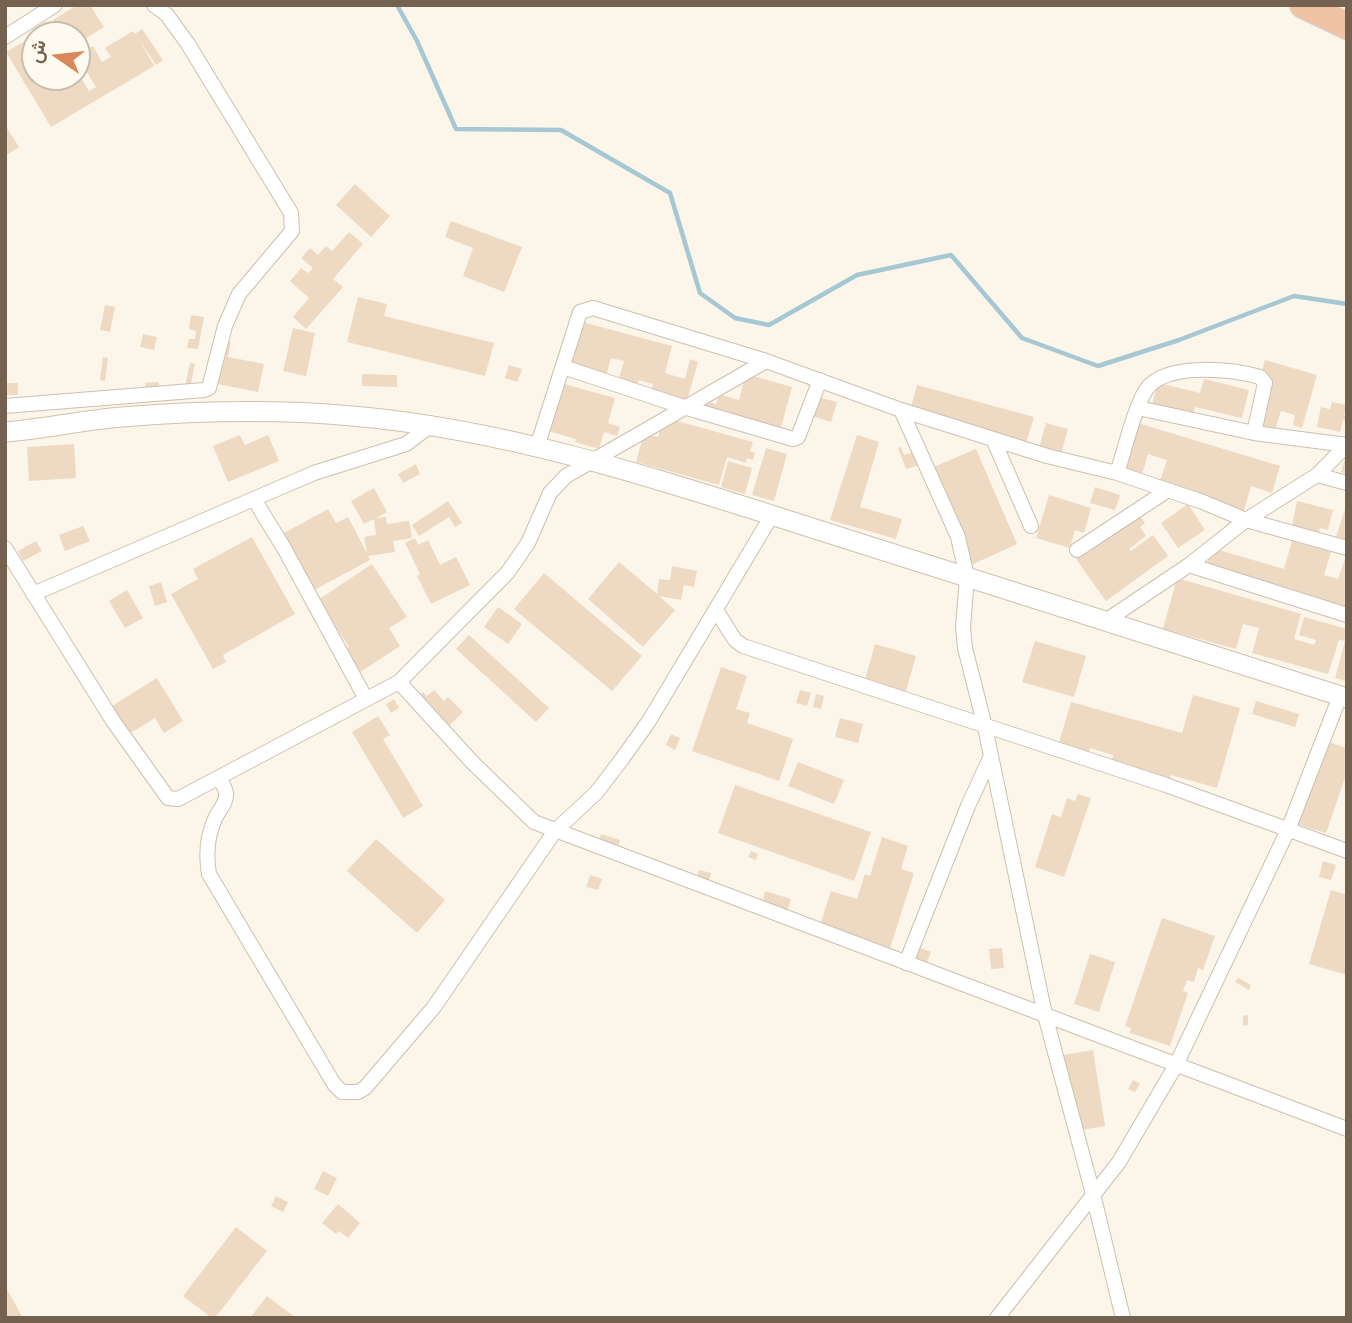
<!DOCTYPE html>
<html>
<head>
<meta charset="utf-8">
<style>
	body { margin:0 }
	#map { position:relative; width:1352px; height:1323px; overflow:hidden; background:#fbf6e9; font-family:"Work Sans",Vazirmatn,sans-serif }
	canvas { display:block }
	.frame { position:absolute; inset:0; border:7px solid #74614f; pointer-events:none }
	.north { position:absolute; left:21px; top:21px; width:70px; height:70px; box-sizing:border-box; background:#fefaef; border:2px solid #c7bdaf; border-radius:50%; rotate:284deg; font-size:19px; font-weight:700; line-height:28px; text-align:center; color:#74614f }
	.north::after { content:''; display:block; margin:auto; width:24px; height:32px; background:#da8759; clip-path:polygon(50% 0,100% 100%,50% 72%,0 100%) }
</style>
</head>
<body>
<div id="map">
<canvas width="1352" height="1323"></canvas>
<div class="frame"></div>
<div class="north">ش</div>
</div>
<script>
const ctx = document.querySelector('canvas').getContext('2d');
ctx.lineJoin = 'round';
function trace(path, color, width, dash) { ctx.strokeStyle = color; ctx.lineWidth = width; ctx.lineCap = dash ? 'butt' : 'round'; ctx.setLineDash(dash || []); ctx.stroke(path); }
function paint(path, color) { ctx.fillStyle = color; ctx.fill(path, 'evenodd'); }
trace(new Path2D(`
	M397,5L417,41L456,129L561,130L670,193L700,293L735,318L769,325L857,275L951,255L1022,338L1098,366L1179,340L1294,296L1347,304`), '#a6c7d4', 4.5);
paint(new Path2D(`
	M77,5H90L104,27L77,44V35H62L53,20Z
	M142,29L163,60L156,65L140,41L154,66L51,127L6,52L35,35V77H60L64,83L77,77V71L89,91L96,87L77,56V49L80,54L93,46L102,62L111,57L105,48L133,31L135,34Z
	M5,125L19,147L5,156Z
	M355,184L390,216L371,237L336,205Z
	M451,221L522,247L504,292L463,276L473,248L445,237Z
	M349,232L363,244L333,279L343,287L306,329L293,317L309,298L290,281L301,268L308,273L313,268L301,258L310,248L318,255L326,246L332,251Z
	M358,297L387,304L384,316L494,343L485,376L347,342Z
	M105,305L115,307L110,332L100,330Z
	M191,315L204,317L198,349L187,348L189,339H195L196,331L189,329Z
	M575,320L672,346L665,373L685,379L690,359L698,362L685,408L649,398L653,384L638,380L636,390L617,385L624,361L611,358L605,380L561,368Z
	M293,328L315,333L306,376L283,371Z
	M143,334L157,337L154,350L140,347Z
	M221,340L231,342L228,357L264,364L258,392L207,382Z
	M103,357L108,358L105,381L100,380Z
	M1265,360L1317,375L1302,428L1293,425L1295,415L1281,411L1275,430L1251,423L1257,404L1253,403Z
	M190,363L195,364L190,388L185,387Z
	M509,365L522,369L517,382L505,378Z
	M362,374L397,375V387L362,386Z
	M746,374L792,387L779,435L699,414L703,400L716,404L719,394L739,400Z
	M1204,379L1249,390L1242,418L1195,407L1192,419L1151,408L1158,383L1200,393Z
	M553,381L615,398L608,423L620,427L617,436L604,432L599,449L575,442L576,439L541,429Z
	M159,382V388L146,389L145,383Z
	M7,383H18V395H6Z
	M917,385L1034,417L1026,443L910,411Z
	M817,397L837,402L831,422L812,416Z
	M1332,402L1347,405L1344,415L1347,416V421L1343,420L1340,432L1317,427L1321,407L1330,409Z
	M663,417L753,442L750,451L755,453L753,460L747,458L746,463L727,457L719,485L636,462L644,433L658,437Z
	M1131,421L1280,466L1272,493L1251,486L1244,510L1159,484L1167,460L1148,454L1140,481L1115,474Z
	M1046,423L1068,429L1061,454L1039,448Z
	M240,435L245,445L268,435L279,461L228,482L213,446Z
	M857,435L879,442L860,507L902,519L896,539L830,520Z
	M74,444L76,478L29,481L27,447Z
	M901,447L904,455L914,452L919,465L906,469L898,448Z
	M766,448L787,454L774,501L752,495Z
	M976,449L1017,544L969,566L927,470Z
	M1346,455H1347V474L1341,472Z
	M728,461L752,468L745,494L721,487Z
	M416,464L420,474L403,483L398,474Z
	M1095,487L1120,495L1115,510L1090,503Z
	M374,488L387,512L376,518L386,517L387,524L409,521L412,538L393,541L395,552L368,556L370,560L305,595L275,538L328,509L336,523L348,517L367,553L364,537L376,535L374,519L364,524L351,501Z
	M1049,495L1091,508L1084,533L1075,530L1070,548L1036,538Z
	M448,501L462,523L455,527L449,517L419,536L412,525Z
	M1297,501L1333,510L1328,530L1320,528L1319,532L1292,526Z
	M1347,503V540L1336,537Z
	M1188,504L1205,530L1178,548L1161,523Z
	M1139,514L1145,523L1140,527L1146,536L1129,549L1131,551L1153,535L1168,556L1106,601L1076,559Z
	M83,526L90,541L65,551L59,535Z
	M252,537L295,614L223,655L226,662L213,669L171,594L198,579L193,569Z
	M415,538L418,545L428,540L440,565L456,557L470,585L431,604L417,576L420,574L405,543Z
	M36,541L42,551L23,561L18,551Z
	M1292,541L1331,552L1324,575L1338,579L1347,553V611L1205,571L1212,548L1284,569Z
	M619,562L657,594L659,579L670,580L672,566L697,571L694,587L684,585L681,600L659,596L675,610L643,647L588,599Z
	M372,564L407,617L389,628L400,646L353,677L338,654L349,647L318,600Z
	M544,573L642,656L612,691L514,609Z
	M1177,578L1301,614L1294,639L1314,645L1316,640L1299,635L1304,617L1347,629V681L1335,678L1345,641L1339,640L1328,674L1252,653L1259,628L1243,624L1236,649L1163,629Z
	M161,582L167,602L155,606L149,586Z
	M127,590L143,618L125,628L109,601Z
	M498,607L522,624L508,644L484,627Z
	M469,635L549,708L536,722L456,649Z
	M1035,641L1086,656L1074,697L1022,682Z
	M875,644L916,656L905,694L864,683Z
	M721,667L747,676L736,709L750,713L747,723L793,739L779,781L692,751Z
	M157,678L183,721L164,733L155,718L127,735L107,709Z
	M434,690L444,701L448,697L463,712L449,726L419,696L423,692L427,696Z
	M800,690L811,693L807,706L796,703Z
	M816,694L824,696L821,709L813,707Z
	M1193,695L1240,708L1217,788L1171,775L1169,781L1111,765L1113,755L1090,748L1089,755L1058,746L1071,702L1182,733Z
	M394,699L399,708L391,713L386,704Z
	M1256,701L1299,714L1295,727L1252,714Z
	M378,716L390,735L383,739L423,806L403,818L352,732Z
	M840,718L863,724L858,743L835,737Z
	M671,734L680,738L675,750L666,745Z
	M1316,738L1347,748V772L1326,833L1290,822Z
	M798,762L844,780L834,804L788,786Z
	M735,785L871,832L854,881L718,833Z
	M1078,794L1091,798L1064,877L1035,867L1052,814L1061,817L1067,798L1075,801Z
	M601,834L620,840L616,852L597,845Z
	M882,837L908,846L901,869L914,873L890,948L820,925L831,891L857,899L865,874L870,876Z
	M376,839L445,900L417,933L347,871Z
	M751,851L758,854L756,860L748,857Z
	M1323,861L1336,865L1331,880L1319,877Z
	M699,870L711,873L708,884L696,881Z
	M590,875L602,879L598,890L586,887Z
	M1331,890L1347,895V975L1309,964Z
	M765,891L791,899L787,912L762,905Z
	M1162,918L1215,936L1203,970L1198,968L1194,982L1187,980L1183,991L1188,993L1170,1046L1130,1033L1131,1028L1125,1026Z
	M918,947L931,952L927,963L914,958Z
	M1002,948L1004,968L991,969L989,949Z
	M1090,954L1115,962L1099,1012L1074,1004Z
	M1238,978L1251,985L1249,990L1235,982Z
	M1248,1015V1025L1243,1026V1016Z
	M1093,1050L1105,1126L1069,1132L1057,1056Z
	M1133,1080L1140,1084L1135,1092L1128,1089Z
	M323,1171L337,1178L328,1196L314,1189Z
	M276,1196L288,1202L283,1212L271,1206Z
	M338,1204L360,1223L348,1238L339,1231L336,1234L322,1223Z
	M236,1227L267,1251L215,1318H212L183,1296Z
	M5,1286L23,1318H5Z
	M267,1296L296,1318H250Z`), '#eedac3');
const street = new Path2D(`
	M5,37L55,5
	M563,367L687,408L793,439L798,437L820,380
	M5,406L204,390L209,388L225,326L239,294L292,231L291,213L188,44L167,15L154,5
	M1138,408L1254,433L1347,445
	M901,410L958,537L967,577L963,627L965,648L985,727L1045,1015L1093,1194L1123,1318
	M993,439L1031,526
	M537,447L580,312L593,308L766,361L901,410L1047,456L1117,473L1203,502L1246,520L1347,548
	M1117,473C1124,453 1136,400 1149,386C1171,363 1231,369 1260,377L1265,383L1254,433
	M1317,475L1347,483
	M254,499L285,550L366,699
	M5,548L113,721L168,798L178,799L399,682L508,572L528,543L550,493L566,476L766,361
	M1077,550L1168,490
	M1189,565L1347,615
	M33,594L314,473L406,444L430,426
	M716,610L735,640L743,646L1166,785L1347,851
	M1107,620L1189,565L1246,520L1317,475L1347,445
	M399,682L473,763L534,822L1347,1129
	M219,779C222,783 226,789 226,794C227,803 218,811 215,819C207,836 206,856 209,874L334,1084L342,1092H358L365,1088L434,1007L555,831L596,793L622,759L649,721L772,515
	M906,963L968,806L991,756
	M997,1318L1119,1162L1176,1065L1288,830L1340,696`);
const secondary = new Path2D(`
	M5,432C44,429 83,420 122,417C198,411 276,409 352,416C518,430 679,486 837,536C1007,590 1177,643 1347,698`);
const highway = new Path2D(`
	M1303,5L1347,26`);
trace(street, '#ccc0b0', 16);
trace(secondary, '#cfc1ad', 21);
trace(highway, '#d8d3ce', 28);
trace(street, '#fff', 14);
trace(secondary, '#fff', 19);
trace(highway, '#f0c3a5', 26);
</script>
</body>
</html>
